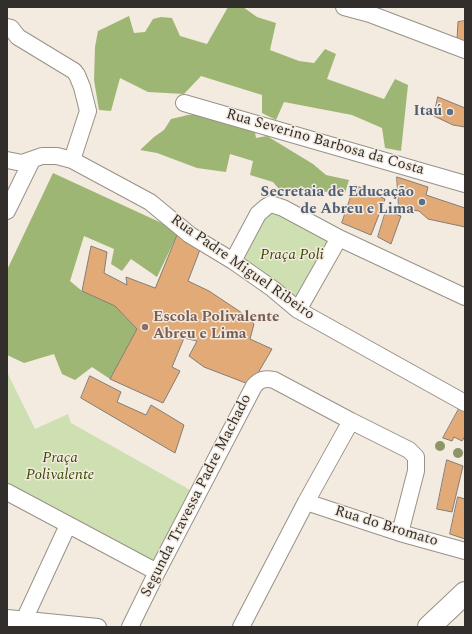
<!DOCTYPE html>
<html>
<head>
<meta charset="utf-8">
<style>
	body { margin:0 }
	#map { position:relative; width:472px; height:634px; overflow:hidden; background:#f3eae0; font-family:Spectral,serif }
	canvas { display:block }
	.frame { position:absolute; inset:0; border:8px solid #312e2b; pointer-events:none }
</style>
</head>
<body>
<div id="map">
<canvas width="472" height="634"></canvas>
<div class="frame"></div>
</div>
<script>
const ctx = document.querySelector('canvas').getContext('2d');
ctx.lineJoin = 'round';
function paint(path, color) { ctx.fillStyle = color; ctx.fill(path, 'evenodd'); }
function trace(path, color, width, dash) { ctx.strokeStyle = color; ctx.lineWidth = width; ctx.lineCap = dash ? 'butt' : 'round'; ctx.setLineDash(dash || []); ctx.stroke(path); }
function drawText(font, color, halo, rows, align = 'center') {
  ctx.font = font + ' Spectral,serif'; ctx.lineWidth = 3; ctx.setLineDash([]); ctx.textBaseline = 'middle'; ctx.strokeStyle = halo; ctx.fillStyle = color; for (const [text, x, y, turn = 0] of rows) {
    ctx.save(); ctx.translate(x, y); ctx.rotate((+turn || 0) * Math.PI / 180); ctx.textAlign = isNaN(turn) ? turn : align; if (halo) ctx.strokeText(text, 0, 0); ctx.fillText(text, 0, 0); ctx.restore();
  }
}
paint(new Path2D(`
	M264,195L345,239L307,314L226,261Z
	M7,372L35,429L68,414L71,423L192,491L155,568L7,489Z`), '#cee0b1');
paint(new Path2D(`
	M228,7H243L257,17L276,23L270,50L299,61L314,63L325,49L336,54L327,79L384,99L395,79L408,85L401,151L385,148L382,128L352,115L284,102L276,120L262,113V95L201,76L184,94L148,92L120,78L111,111L99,110L94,80L95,47L98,31L129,16L134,33L145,32L153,19L161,17L172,18L180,36L207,44Z
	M204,113L254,127L256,138L267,136L313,164L326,175L349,180L345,193L294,190L284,195L273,182L250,175L253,161L230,154L226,172L197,168L157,153L140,150L154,137L164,130L171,119L188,115Z
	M53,173L179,231L157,277L131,259L122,271L111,264L114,249L84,236L70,281L82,291L115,306L137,329L110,379L92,367L75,380L62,374L54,354L24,363L7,355V270Z`), '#9eb674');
const building = new Path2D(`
	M465,21V42L457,39L458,22Z
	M438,97L465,108V127L453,125L434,116Z
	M397,177L428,187L426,195L465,208V227L428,219L419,211L399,208Z
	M355,185L385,199L371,235L342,223Z
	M386,211L401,216L391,244L378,237Z
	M179,231L201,247L188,281L209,291L242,313L254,324L250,339L272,349L251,385L204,367L189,356L197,341L184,338L172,367L180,371L163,403L110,379L137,329L115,306L82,291L91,246L107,252L104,273L127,285L126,277L155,288Z
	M90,376L121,392L117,402L146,415L151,405L184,425L175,453L81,398Z
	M460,407L465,410V436L462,441L454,437L452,441L443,438Z
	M447,460L463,466L452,512L437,509Z
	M458,497L465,499V539L450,534Z`);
paint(building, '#e1aa77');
trace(building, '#857c75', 1);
const street = new Path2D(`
	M344,7L370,14L465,50
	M7,27L11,28L18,37L74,71L77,75L82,87L88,111L72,160
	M184,103L465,184
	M7,160L22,163L42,156H57L72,160L150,202L190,235L233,261L273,289L298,310L465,403
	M7,211L32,160
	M233,261L258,214L266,207L271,204L283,208L339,238L465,297
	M298,310L339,238
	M7,492L157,572
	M306,502L400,533L465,551
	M7,618L98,627
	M24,620L68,525
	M130,627L157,572L254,386C260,379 265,378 274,380L351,421L409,450L416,457V471L400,533
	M241,627L306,502L351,421`);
const secondary = new Path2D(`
	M429,627L465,593`);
trace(street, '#999188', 18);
trace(secondary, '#999188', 24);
trace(street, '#fff', 16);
trace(secondary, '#fff', 22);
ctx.fillStyle = '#8d9465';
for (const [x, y] of [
	[440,446],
	[458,453]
]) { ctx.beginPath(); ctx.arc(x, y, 5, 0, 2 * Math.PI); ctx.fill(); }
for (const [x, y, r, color] of [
	[450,112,4,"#5c6f8a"],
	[422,202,4,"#5c6f8a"],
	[145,327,4,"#8d6e63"]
]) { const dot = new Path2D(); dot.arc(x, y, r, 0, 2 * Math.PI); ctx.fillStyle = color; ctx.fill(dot); trace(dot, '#f3eae0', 1.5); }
drawText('bold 15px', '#4e5e75', '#f3eae0', [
	["Itaú",442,112],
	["Secretaia de Educação",414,193],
	["de Abreu e Lima",414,210]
], 'right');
drawText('15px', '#312e2b', '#f3eae0', [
	["Rua Severino Barbosa da Costa",325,143,16],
	["Rua Padre Miguel Ribeiro",242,268,35],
	["Segunda Travessa Padre Machado",197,496,-63],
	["Rua do Bromato",386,527,17]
]);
drawText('italic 15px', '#394d00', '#f3eae0', [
	["Praça Poli",292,256],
	["Praça",60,459],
	["Polivalente",60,476]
]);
drawText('bold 15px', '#785e54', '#f3eae0', [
	["Escola Polivalente",153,318],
	["Abreu e Lima",153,335]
], 'left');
</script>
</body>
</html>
